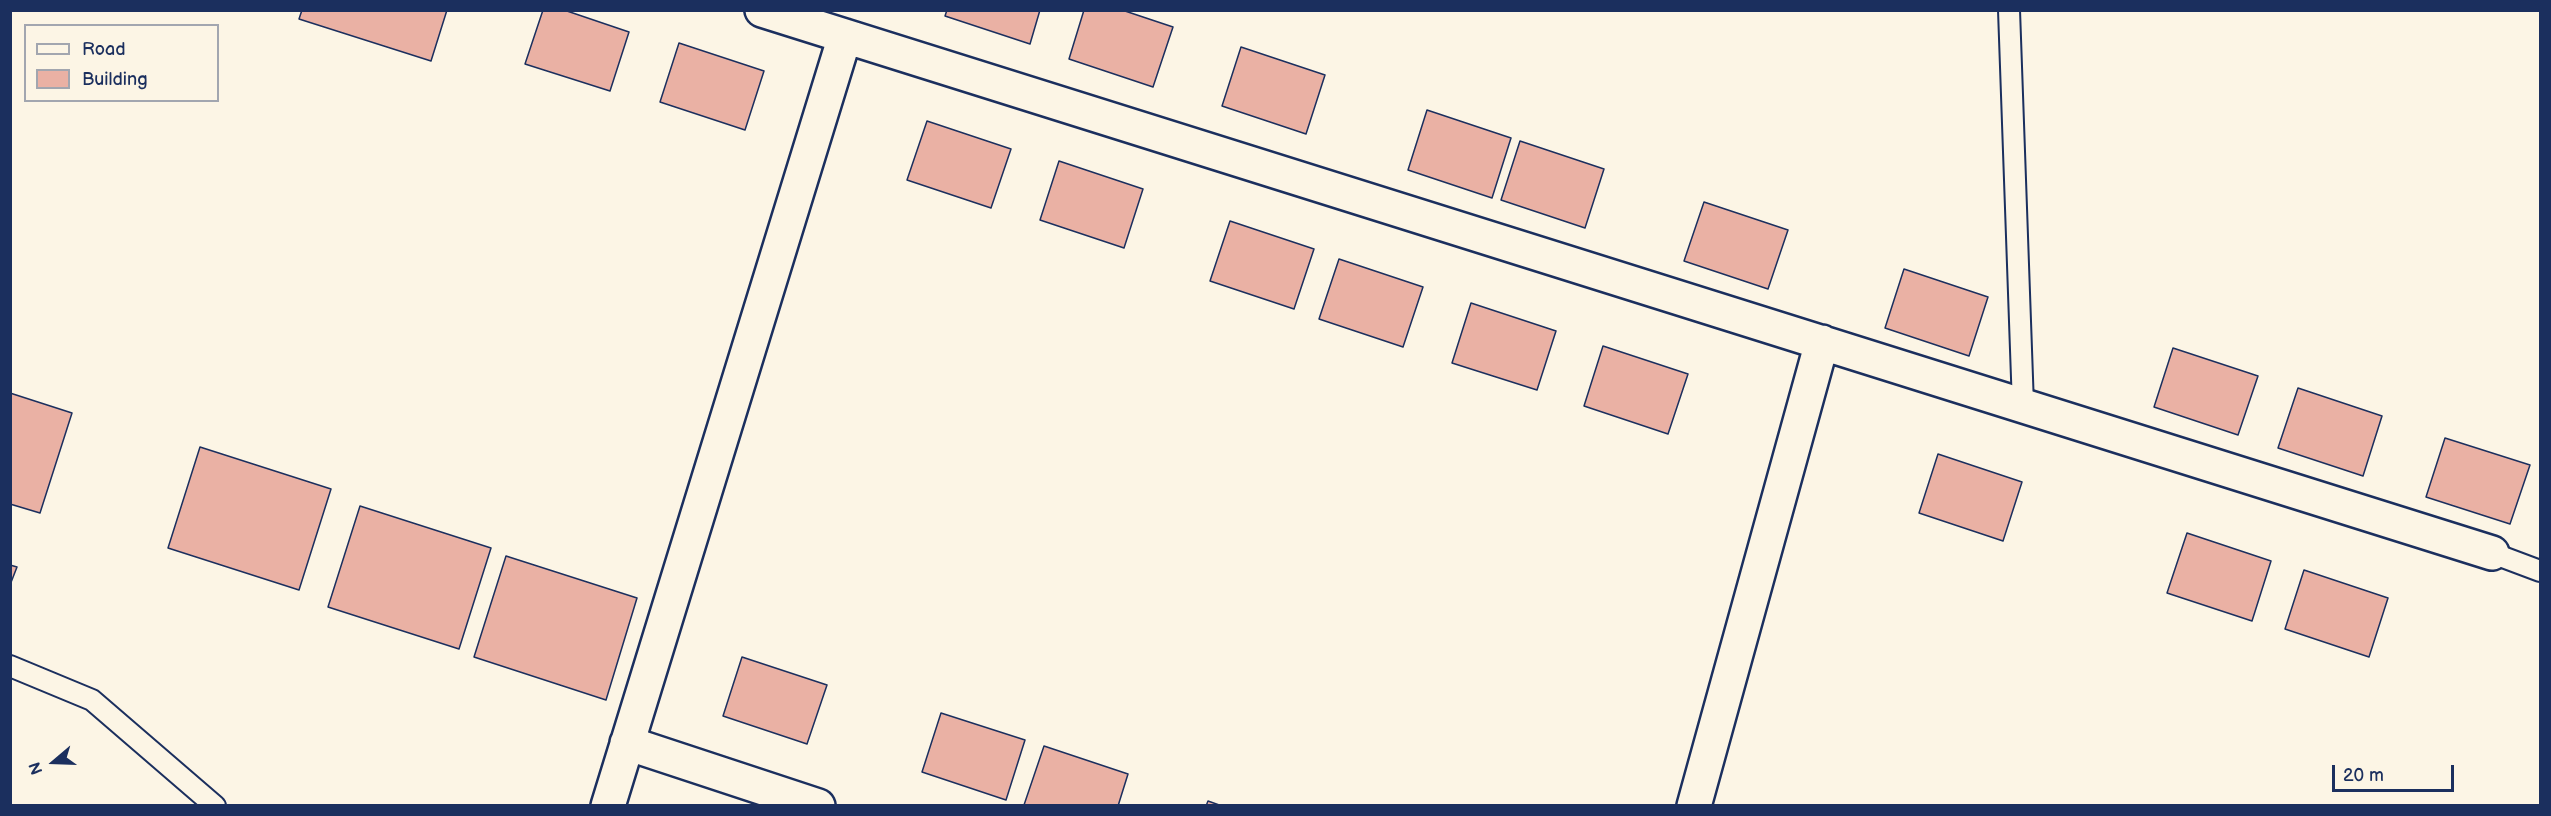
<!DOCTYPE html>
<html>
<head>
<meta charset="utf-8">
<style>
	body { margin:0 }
	#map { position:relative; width:2551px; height:816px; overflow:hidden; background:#fcf5e5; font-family:"Balsamiq Sans",sans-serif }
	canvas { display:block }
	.frame { position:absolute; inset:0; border:12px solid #1b2f5e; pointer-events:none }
	.legend { position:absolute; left:24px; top:24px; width:195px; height:78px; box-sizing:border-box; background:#fcf5e5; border:2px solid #a2a6af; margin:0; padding:8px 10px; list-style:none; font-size:18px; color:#1b2f5e }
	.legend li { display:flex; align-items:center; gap:12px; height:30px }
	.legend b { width:30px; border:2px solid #a2a6af }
	.north { position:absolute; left:24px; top:732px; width:60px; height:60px; -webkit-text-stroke:4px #fcf5e5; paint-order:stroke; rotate:251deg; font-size:16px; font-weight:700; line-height:24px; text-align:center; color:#1b2f5e }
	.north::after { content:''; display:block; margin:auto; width:21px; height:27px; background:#1b2f5e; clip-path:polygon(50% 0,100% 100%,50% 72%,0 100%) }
	.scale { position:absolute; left:2332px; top:765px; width:122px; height:27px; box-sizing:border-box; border:3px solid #1b2f5e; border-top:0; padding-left:8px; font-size:18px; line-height:21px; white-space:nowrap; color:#1b2f5e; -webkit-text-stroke:4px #fcf5e5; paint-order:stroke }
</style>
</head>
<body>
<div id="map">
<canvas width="2551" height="816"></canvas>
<div class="frame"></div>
<ul class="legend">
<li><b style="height:8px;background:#fcf5e5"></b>Road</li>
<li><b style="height:16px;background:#eab1a4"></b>Building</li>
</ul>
<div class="north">N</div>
<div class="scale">20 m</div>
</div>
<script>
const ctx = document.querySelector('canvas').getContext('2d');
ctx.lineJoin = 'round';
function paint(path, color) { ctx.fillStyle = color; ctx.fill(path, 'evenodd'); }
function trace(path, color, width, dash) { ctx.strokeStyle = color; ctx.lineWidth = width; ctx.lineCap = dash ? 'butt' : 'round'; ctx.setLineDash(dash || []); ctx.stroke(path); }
const building = new Path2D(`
	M302,10H447L431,61L299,19Z
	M543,10H564L629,32L610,91L525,64Z
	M947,10H1040L1030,44L945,16Z
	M1084,10H1122L1173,27L1153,87L1069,59Z
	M679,43L764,71L745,130L660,102Z
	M1241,47L1325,75L1306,134L1222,106Z
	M1427,110L1511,138L1492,198L1408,170Z
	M927,121L1011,149L991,208L907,180Z
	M1520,141L1604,169L1585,228L1501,200Z
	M1059,161L1143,189L1124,248L1040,220Z
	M1704,202L1788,230L1768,289L1684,261Z
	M1230,221L1314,249L1294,309L1210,281Z
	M1339,259L1423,287L1403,347L1319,319Z
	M1904,269L1988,297L1969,356L1885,328Z
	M1471,303L1556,331L1537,390L1452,363Z
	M1603,346L1688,374L1668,434L1584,406Z
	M2173,348L2258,376L2238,435L2154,407Z
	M2298,388L2382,416L2363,476L2278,448Z
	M10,393L72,413L40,513L10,504Z
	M2445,438L2530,465L2510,524L2426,497Z
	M200,447L331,489L299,590L168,548Z
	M1938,454L2022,482L2003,541L1919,513Z
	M360,506L491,548L459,649L328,607Z
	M2187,533L2271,561L2252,621L2167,593Z
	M506,556L637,598L606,700L474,657Z
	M10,565L17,567L10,585Z
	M2304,570L2388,598L2369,657L2285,629Z
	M742,657L827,685L807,744L723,716Z
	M941,713L1025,740L1006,800L922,772Z
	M1044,746L1128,774L1118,806L1024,805Z
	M1208,801L1222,806H1206Z`);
paint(building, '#eab1a4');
trace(building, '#1b2f5e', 1.5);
const lane = new Path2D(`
	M2009,10L2023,406
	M2492,553L2540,571
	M10,666L92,700L215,806`);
const street = new Path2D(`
	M762,10L2492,553
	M627,743L818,806
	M608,806L845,36
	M1694,806L1822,342`);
trace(lane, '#1b2f5e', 24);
trace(street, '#1b2f5e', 38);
trace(lane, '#fcf5e5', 20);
trace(street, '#fcf5e5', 33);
</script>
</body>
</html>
